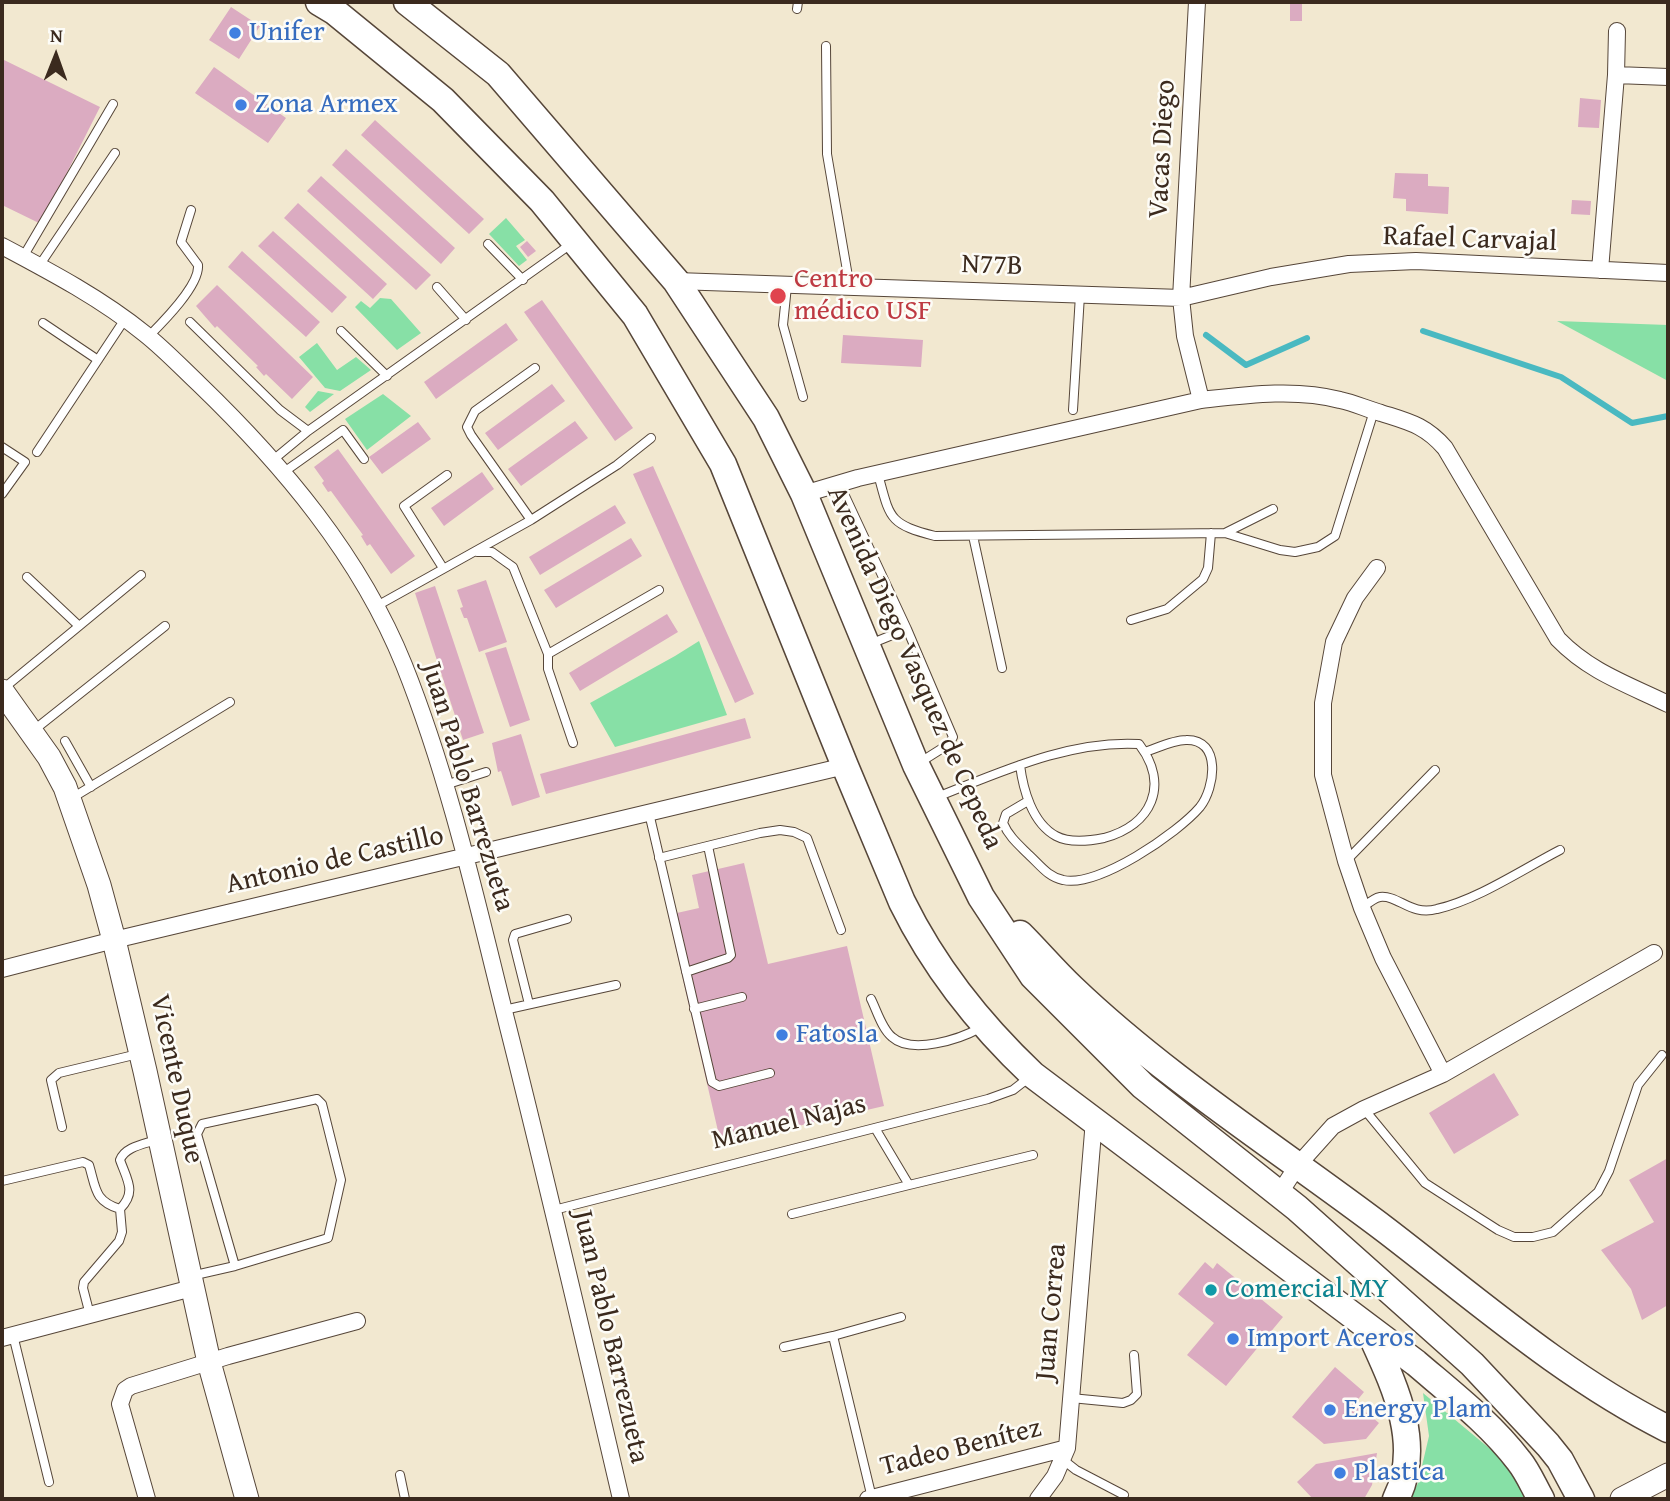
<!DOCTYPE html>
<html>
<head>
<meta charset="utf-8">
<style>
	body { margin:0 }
	#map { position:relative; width:1670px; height:1501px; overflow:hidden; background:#f2e8d0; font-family:"Gentium Book Plus",serif }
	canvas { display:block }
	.frame { position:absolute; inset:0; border:4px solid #3b2a1e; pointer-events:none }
	.north { position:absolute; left:21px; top:21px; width:70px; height:70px; -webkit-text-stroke:5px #fdfcf7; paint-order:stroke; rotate:1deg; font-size:19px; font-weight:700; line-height:28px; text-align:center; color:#3b2a1e }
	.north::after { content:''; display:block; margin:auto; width:24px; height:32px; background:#3b2a1e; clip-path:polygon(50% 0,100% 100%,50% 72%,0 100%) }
</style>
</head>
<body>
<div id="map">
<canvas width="1670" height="1501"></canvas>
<div class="frame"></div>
<div class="north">N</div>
</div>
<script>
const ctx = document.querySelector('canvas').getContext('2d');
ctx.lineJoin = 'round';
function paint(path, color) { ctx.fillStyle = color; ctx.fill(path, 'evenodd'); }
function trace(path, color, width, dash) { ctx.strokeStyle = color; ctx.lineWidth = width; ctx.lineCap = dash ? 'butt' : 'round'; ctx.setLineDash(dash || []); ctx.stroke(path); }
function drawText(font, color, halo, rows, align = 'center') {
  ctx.font = font + ' "Gentium Book Plus",serif'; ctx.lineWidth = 5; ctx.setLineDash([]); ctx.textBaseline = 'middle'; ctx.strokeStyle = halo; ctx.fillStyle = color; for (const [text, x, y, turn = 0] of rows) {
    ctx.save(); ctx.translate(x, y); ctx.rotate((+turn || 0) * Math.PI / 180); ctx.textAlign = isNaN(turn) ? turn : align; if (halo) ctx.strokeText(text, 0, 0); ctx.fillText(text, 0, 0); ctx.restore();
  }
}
paint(new Path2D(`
	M506,218L525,240L516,246L527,260L519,266L489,234Z
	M380,298L391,299L421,333L397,350L355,307L361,301L370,308Z
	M1557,321L1668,325V381Z
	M317,343L337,370L356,357L371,370L340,391L325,388L299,357Z
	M318,391L334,394L310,412L305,407Z
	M383,394L411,416L367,450L345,419Z
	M699,641L727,715L615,747L590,703L675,656Z
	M1423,1393L1507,1463L1527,1496L1521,1499H1410L1418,1483L1429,1436Z`), '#87e0a6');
trace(new Path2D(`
	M1423,331L1561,377L1632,423L1668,416
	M1206,335L1246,365L1307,338`), '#4ab9c1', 6);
paint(new Path2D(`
	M1290,2H1302V21H1290Z
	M231,7L260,26L239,59L209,40Z
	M2,59L100,107L41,224L2,205Z
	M214,67L286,118L268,143L195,93Z
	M1580,98L1601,100L1599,128L1578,127Z
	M375,120L484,219L469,234L361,135Z
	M346,149L455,248L441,264L332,165Z
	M1395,173L1428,174V186L1449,187L1448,214L1406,211V199L1393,198Z
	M321,176L431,275L416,290L307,191Z
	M1572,200L1591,201L1590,215L1571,214Z
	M298,203L387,284L373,299L284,218Z
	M273,231L347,297L332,313L258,246Z
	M527,241L536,251L528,257L520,247Z
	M242,251L320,322L306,337L228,267Z
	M217,285L313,377L292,399L266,374L264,376L256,367L258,366L217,326L215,328L196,306Z
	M542,300L633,428L615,441L524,312Z
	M506,323L518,340L436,399L424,382Z
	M843,335L923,340L921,367L841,363Z
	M552,384L565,401L498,450L485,433Z
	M575,421L588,438L521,486L508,469Z
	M418,422L431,439L382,474L369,457Z
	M338,449L415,556L391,574L370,544L367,546L361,536L363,535L331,491L328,492L322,483L324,481L314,467Z
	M653,466L754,694L735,703L633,474Z
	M482,472L494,489L444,526L431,508Z
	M615,505L626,523L540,575L529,557Z
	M631,538L642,556L556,608L544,590Z
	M486,580L507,642L479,652L467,618H464L460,608L463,607L457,590Z
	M435,586L484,733L463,740L415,593Z
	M667,614L678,632L580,691L569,673Z
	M506,647L530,720L510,727L485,653Z
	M745,718L751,738L546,794L540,774Z
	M521,734L540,797L512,806L501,771L498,772L492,743Z
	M744,863L768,964L847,946L884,1106L721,1144L668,915L699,908L692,875Z
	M1494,1073L1519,1115L1454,1154L1429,1113Z
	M1668,1158V1305L1642,1320L1631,1289L1601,1250L1654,1222L1629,1180Z
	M1205,1262L1213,1269L1217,1263L1283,1317L1226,1386L1187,1355L1214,1323L1178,1294Z
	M1335,1367L1364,1392L1355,1403L1379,1423L1366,1439L1324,1444L1292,1417Z
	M1377,1453L1372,1485L1364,1499H1313L1297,1482L1316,1464Z`), '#dbabc1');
const lane = new Path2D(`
	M797,9L798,2
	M826,46L827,154L850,288
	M488,244L523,280
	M23,257L113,104
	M39,266L115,153
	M787,286L783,325L803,397
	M437,287L466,320
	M190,322L280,410L308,431
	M43,323L98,360
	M341,331L387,376
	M149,336C163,322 200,285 198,265L181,242L191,210
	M1073,410L1080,295
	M2,447L25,462L2,494
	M37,452L125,319
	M273,460L308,431L571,244
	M284,472L343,430L364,459
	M878,474C890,518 888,524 935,536L1225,533L1280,550L1295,552L1318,547L1335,536L1374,411
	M839,483L907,629L953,737L949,744L919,763
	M531,520L471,435L467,427L475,411L535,368
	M1225,533L1273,509
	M973,536L1002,668
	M477,552H492L513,567L548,654V669L573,743
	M443,568L404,506L447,475
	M27,577L79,626
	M375,607L531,520L617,465L651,438
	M1131,620L1167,609L1203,579L1208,568L1211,533
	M870,644L907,629
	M548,654L659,590
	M4,688L141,575
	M34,730L165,626
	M65,741L91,787
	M445,785L486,772
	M937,797C1001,772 1069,740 1139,744C1170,785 1152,825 1104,838C1089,841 1069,843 1056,836C1032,823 1023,789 1020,765
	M72,798L230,702
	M1028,801L1006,814L1003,823C1009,837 1019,845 1029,855C1040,865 1048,877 1063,880C1098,888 1178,833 1200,807C1215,788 1222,739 1186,740C1173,740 1157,748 1145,752
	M649,813L712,1082L719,1086L770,1073
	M659,858L760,833L780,830L794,832L807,838L841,930
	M1346,861L1435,770
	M1362,908C1367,904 1374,898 1380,897C1399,895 1410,916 1437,909C1477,900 1523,869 1560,850
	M686,972L728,958L731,955L708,846
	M871,999C877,1011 882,1029 892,1037C912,1055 960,1039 980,1028
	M529,1004L513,940L515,934L567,919
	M694,1009L742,997
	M504,1010L616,985
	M1364,1109L1425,1183L1498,1230L1514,1237H1533L1553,1232L1598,1192L1609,1171L1638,1085L1662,1055
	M62,1127L51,1080L59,1073L138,1054
	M875,1128L909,1185L1033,1155
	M2,1181L83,1162L89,1165C96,1188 94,1201 120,1209L122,1232L119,1241L84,1282L83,1288L90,1315
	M120,1209C137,1192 127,1180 120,1160C125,1146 146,1144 159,1139
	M554,1210L988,1099L1013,1090L1031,1076
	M792,1214L909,1185
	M191,1276L235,1266L328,1238L341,1180L322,1104L317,1099L202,1124L197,1134L235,1266
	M13,1335L49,1482
	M833,1336L901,1317
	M784,1347L833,1336L872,1498
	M1071,1398L1123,1403L1131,1400L1137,1394L1134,1355
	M1062,1459L1076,1470L1124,1495
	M400,1475L405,1499`);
const street = new Path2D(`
	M1197,2L1181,298L1185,336L1201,400
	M1616,75L1668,77
	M2,246C51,272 102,299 145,334C164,349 181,367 199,384C282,464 360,556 404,665C450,780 477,903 507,1023C547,1181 584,1340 621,1499
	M1600,270L1616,75L1617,31
	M676,281L1181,298L1271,277L1349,264L1416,261L1668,273
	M804,494L858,478L1201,400C1245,395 1296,388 1340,400C1354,403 1367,409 1381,413C1409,422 1425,425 1445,448L1558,639C1590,672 1627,684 1668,704
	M1377,568L1355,598L1334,642L1323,703V775L1346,861L1362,908L1383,958L1443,1074
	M2,969L114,940L845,766
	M1279,1194L1298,1165L1333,1126L1364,1109L1443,1074L1654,953
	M2,1338L192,1288
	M147,1499L120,1404L125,1390L131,1386L228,1356L357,1321
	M868,1499L1067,1448
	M1038,1499L1055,1476L1067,1448L1094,1120`);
const secondary = new Path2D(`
	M2,691L49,757L65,787L99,885L114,940L145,1071L209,1362L247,1499
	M1622,1499L1668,1475`);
const primary = new Path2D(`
	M319,2L334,11L443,100L542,201L635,315L723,464L845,766L902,902C934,967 980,1025 1033,1075L1416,1363C1451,1393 1491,1424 1519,1461C1528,1472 1534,1487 1541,1499
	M407,2L498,74L676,281L766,418L804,494L916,765L981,897L1033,976L1143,1086L1297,1208L1472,1364L1548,1445L1560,1460L1581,1499
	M1020,934C1038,952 1054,971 1072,988C1166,1078 1283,1152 1387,1231C1477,1300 1566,1378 1668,1429
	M1369,1330C1393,1383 1424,1443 1396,1499`);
trace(lane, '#564639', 10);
trace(street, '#564639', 18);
trace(secondary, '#564639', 25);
trace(primary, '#564639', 29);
trace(lane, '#fff', 8);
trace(street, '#fff', 16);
trace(secondary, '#fff', 23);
trace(primary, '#fff', 26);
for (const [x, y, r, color] of [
	[235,33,7,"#3f7fe0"],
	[241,105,7,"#3f7fe0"],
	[778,296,9,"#e0444e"],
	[782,1035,7,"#3f7fe0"],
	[1211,1290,7,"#0f9aa8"],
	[1233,1339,7,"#3f7fe0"],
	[1330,1410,7,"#3f7fe0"],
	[1340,1473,7,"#3f7fe0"]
]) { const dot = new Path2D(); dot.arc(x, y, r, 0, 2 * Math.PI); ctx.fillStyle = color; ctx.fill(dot); trace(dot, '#fdfcf7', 2.5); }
drawText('28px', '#366cbe', '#fdfcf7', [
	["Unifer",249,33],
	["Zona Armex",255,105],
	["Fatosla",796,1035],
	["Import Aceros",1247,1339],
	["Energy Plam",1344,1410],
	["Plastica",1354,1473]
], 'left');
drawText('28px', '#3b2a1e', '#fdfcf7', [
	["Vacas Diego",1163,149,-87],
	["Rafael Carvajal",1470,240,2],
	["N77B",992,266,2],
	["Avenida Diego Vasquez de Cepeda",914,668,66],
	["Juan Pablo Barrezueta",467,787,73],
	["Antonio de Castillo",335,861,-13],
	["Vicente Duque",176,1079,78],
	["Manuel Najas",789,1123,-14],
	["Juan Correa",1052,1312,-85],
	["Juan Pablo Barrezueta",610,1337,77],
	["Tadeo Benítez",961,1448,-14]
]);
drawText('28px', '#be3a42', '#fdfcf7', [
	["Centro",794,280],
	["médico USF",794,312]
], 'left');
drawText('28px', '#0d838f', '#fdfcf7', [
	["Comercial MY",1225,1290]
], 'left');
</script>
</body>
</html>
